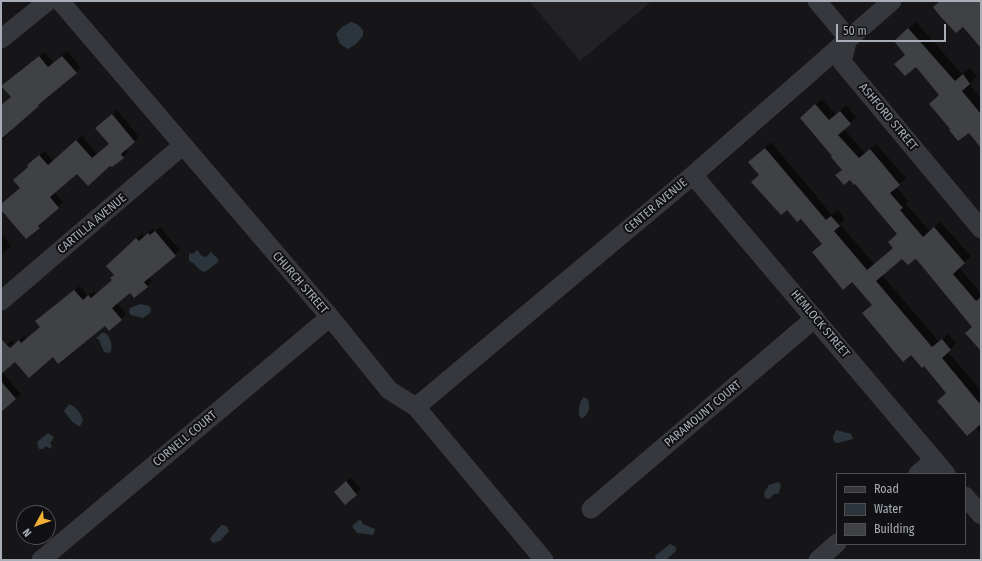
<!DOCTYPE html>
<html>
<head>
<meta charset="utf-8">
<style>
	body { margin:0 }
	#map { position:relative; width:982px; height:561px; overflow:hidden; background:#161618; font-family:"Fira Sans Condensed",sans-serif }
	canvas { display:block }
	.frame { position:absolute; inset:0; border:2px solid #a8adb8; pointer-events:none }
	.legend { position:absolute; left:836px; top:473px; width:130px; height:72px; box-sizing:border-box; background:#111113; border:1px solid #4d4f55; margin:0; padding:5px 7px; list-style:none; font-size:12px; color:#a8adb8 }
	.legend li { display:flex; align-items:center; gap:8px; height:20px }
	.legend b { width:20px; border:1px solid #4d4f55 }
	.north { position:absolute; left:16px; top:505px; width:40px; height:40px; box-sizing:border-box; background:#111113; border:1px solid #4d4f55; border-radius:50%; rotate:230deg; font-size:11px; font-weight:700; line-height:16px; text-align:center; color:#a8adb8 }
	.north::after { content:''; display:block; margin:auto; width:14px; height:18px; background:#f2b134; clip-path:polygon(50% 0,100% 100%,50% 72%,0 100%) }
	.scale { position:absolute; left:836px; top:24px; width:110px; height:18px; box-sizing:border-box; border:2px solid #a8adb8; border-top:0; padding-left:5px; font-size:12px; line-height:14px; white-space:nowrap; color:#a8adb8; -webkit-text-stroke:3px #111113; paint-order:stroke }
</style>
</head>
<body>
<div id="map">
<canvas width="982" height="561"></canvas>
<div class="frame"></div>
<ul class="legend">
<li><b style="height:5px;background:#37383d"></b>Road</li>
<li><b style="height:11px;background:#2c353c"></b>Water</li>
<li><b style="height:11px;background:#404145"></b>Building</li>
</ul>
<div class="north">N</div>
<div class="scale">50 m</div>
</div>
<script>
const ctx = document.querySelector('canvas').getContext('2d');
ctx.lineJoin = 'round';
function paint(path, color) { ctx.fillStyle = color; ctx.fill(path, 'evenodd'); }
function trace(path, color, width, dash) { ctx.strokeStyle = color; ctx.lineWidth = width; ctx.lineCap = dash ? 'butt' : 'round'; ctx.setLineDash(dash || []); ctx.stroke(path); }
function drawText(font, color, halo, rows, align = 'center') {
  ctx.font = font + ' "Fira Sans Condensed",sans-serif'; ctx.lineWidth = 4; ctx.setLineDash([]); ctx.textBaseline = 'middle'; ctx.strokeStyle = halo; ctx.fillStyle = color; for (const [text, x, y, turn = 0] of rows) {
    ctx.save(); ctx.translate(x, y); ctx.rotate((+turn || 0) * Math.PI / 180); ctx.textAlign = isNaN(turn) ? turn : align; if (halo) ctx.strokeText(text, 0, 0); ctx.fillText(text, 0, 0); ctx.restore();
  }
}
paint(new Path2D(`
	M529,1H652L580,61Z`), '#222225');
paint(new Path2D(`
	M351,22L357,24L363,30V36L356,44L348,49C337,42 341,45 336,34L342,27Z
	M197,250L202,256L206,257L211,252L218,259V262L205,272C198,271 196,263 189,261V253L193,254Z
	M140,304L149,306L151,309L150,313L143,318L131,315L129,312L130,308Z
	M102,333H105C110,336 114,348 110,353L104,352L99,340L96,338Z
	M584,397L588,400C591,407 588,415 582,419L579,415C579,409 579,401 584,397Z
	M69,404C76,406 81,413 83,421L80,426C75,426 67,416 64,411Z
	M836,430L851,434L853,439L838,443L834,442L833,437Z
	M48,433L54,437L50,443L52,446L50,449L46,446L43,449H39L37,442Z
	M779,482L781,486L778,494H774L769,499L765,498L764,493L769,485Z
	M360,519L363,524L375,529L373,535L357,533L352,526Z
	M222,525L227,526L229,531L220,541L213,543L210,539C211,537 220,526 222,525Z
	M670,544L676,547V551L666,560H656L655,556Z`), '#2c353c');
paint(new Path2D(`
	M916,22L962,74L970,68L977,76L969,84L981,99V146L969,131L958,140L930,104L940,94L906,55L902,34Z
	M67,51L81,68L42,100L38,106L10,129L12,131L1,141V105L12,97L2,86L44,52L54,63Z
	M822,99L836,115L846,105L856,117L844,129L865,153L876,144L906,178L896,187L908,201L906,204L930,231L940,222L971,256L959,267L981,294V342L973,326L918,259L902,257L882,275L939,342L948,334L956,343L948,352L981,391V434L976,427L938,401L947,392L853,280L819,246L822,244L801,218L749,162L771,142L832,215L838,210L845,219L840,224L874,264L894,247L898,234L855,182L850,179L837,175L842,169L807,112Z
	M117,110L139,137L126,149L128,152L123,157L112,166L110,164L77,173L54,192L63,202L42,220L44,222L39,227L1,208V205L21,188L33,161L45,151L53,161L82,136L97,154L110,144L102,123Z
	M160,227L180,250L148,277L152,281L147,286L130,292L117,303L126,314L109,330L105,324L53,356L15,360L2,372L21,394L4,408L1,405V349L12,340L15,344L24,336L27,339L41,327V316L80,286L88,296L94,291L96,294L113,280L115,275L112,261L142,233L144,236L153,229L155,231Z
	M1,233L11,246L1,255Z
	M351,477L361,489L356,494L335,492Z`), '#0007');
paint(new Path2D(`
	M940,1H981V48L963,27L956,33L940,16L933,7Z
	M908,28L955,81L963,74L970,84L962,91L981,114V148L969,133L958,141L949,130L950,129L929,104L939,95L916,67L905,76L894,64L905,55L894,41Z
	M39,56L48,67L62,56L77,73L38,105L39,106L1,139V105L11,97L1,86Z
	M815,104L829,120L840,111L851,124L838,135L859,158L870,149L900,185L890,193L903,208L900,210L923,237L934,227L965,263L953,274L976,301L981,297V351L965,333L972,327L917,260L915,259L908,265L902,259L876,281L932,347L942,339L951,350L942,358L981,405V424L967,436L937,401L946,393L924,366L922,368L911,355L903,362L862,313L872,305L852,282L843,290L812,252L822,244L801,219L797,222L787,210L781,215L751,182L759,175L748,162L765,148L826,220L831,216L840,226L834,231L867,270L893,248L888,242L897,234L855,184L854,185L850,180L844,185L835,175L842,170L831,157L832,156L800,118Z
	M112,114L135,142L121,154L124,158L112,167L110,166L88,186L77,174L50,197L59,208L38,226L40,228L26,239L1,210V204L20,188L13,180L28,167L27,165L39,155L48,165L76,140L92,158L109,144L95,128Z
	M155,231L176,256L144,282L148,287L134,298L130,293L112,308L122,320L109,331L105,326L58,364L53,357L29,378L15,362L1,374V339L10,348L19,340L21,343L40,327L35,321L74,290L83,300L88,295L91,298L112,280L110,278L114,275L106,266L136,238L139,241L148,233L150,235Z
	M1,381L16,399L1,412Z
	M346,481L357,495L345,505L334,492Z`), '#404145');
trace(new Path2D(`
	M60,1L330,317L389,390L416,407L544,560
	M817,1L848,38L842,62L981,229
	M1,39L48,1
	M693,175L946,474
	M1,301L182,146
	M416,407L693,175L892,1
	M918,474L934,460
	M965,496L981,515
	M591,509L815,318
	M41,560L330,317
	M818,560L837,543`), '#37383d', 19);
drawText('12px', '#a8adb8', '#111113', [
	["ASHFORD STREET",888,117,50],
	["CENTER AVENUE",656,206,-40],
	["CARTILLA AVENUE",92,224,-40],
	["CHURCH STREET",300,283,49],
	["HEMLOCK STREET",820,324,50],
	["PARAMOUNT COURT",703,414,-40],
	["CORNELL COURT",185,439,-40]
]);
</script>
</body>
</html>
